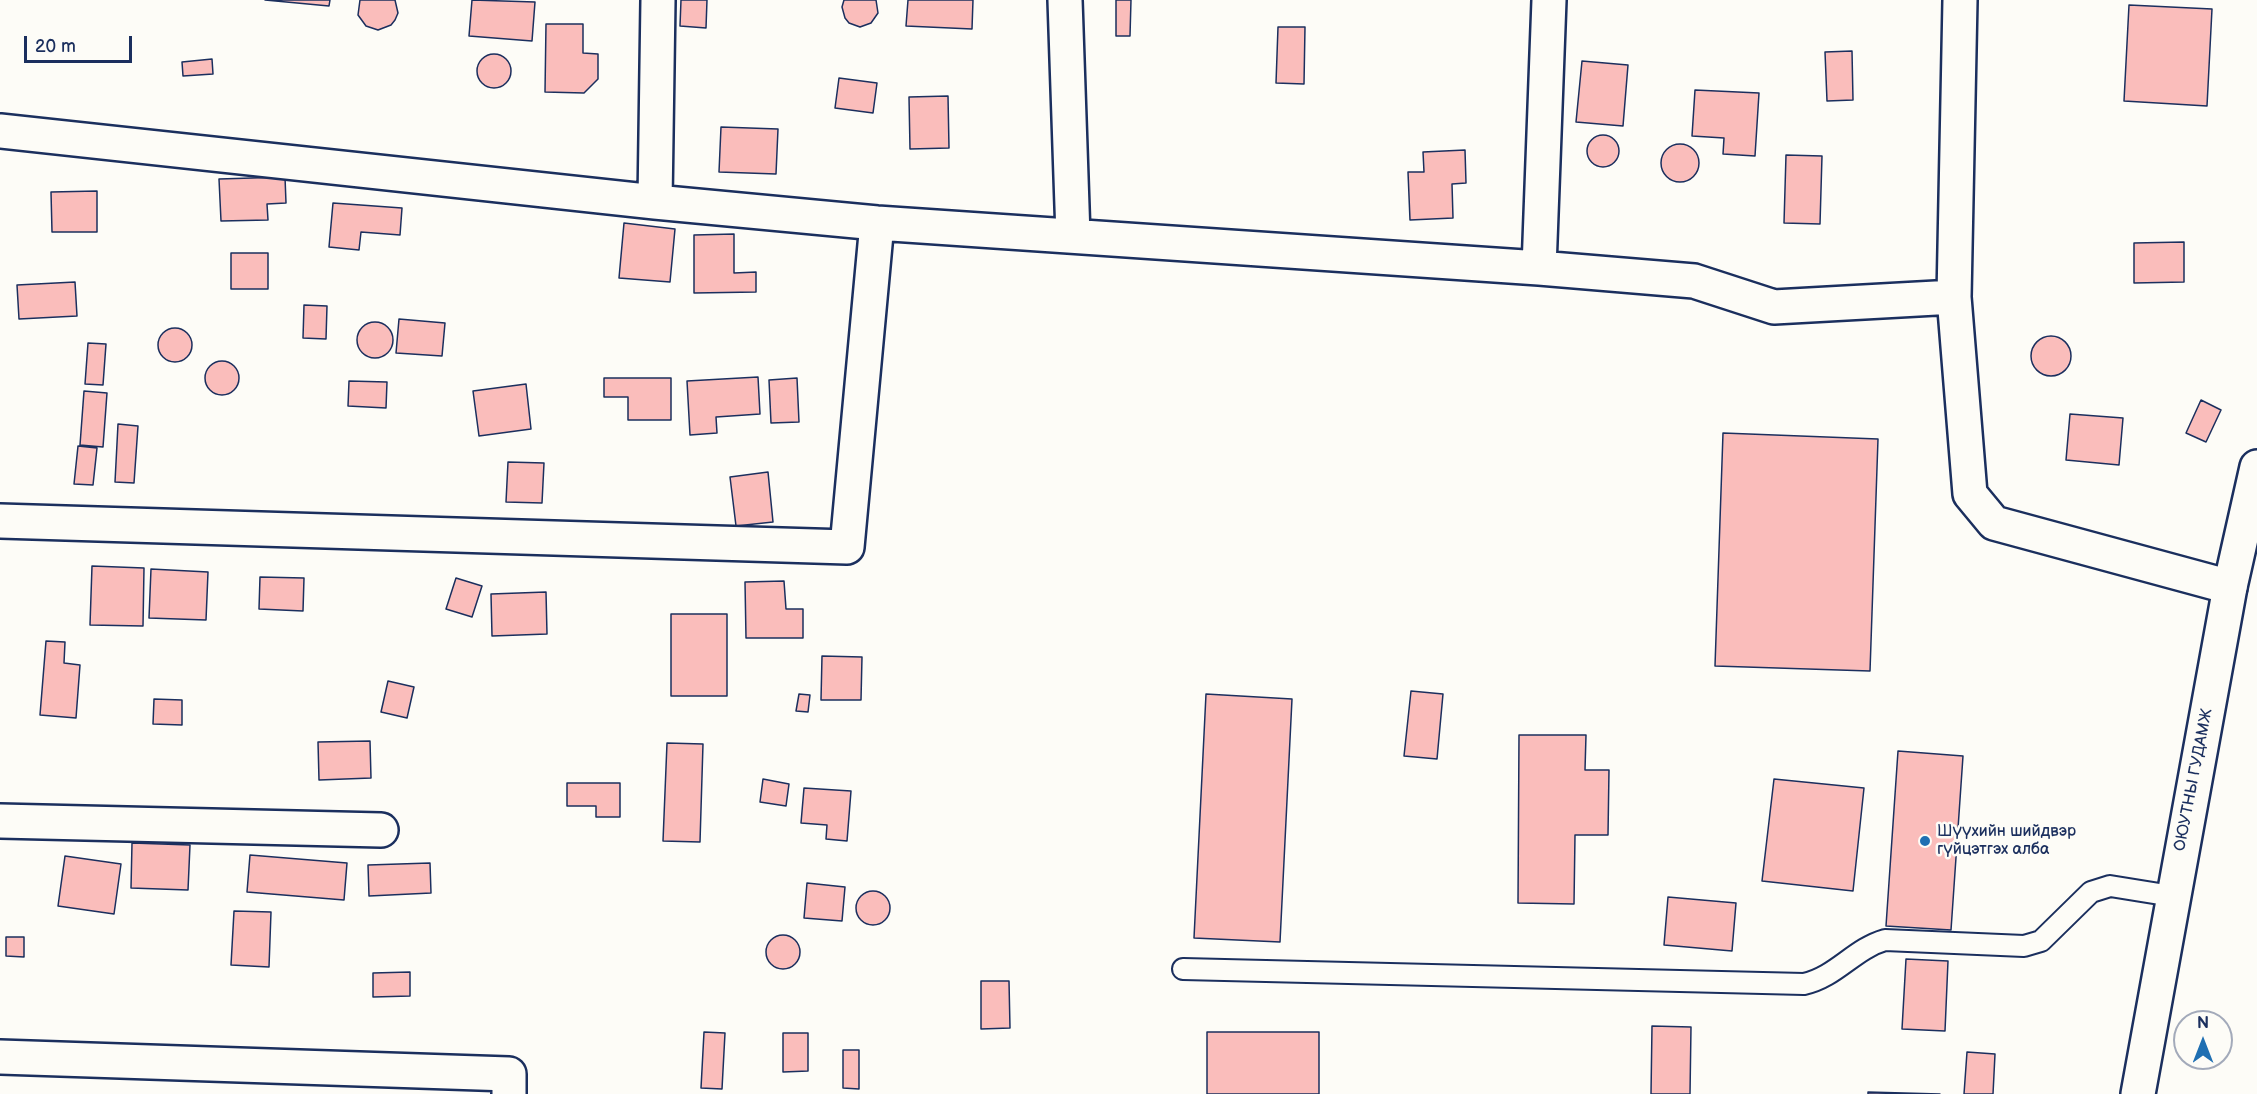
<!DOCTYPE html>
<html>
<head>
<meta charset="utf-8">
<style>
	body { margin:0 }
	#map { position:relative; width:2257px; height:1094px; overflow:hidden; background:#fdfcf7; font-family:"Balsamiq Sans",sans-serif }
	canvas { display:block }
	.north { position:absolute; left:2173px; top:1010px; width:60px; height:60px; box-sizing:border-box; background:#fdfcf7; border:2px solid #a3aaba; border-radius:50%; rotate:0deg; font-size:16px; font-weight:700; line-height:24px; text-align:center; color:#1b2f5e }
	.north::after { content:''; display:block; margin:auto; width:21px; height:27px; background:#1f6fb2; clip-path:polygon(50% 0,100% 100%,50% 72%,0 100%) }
	.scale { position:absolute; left:24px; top:36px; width:108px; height:27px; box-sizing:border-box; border:3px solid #1b2f5e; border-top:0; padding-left:8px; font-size:18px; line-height:21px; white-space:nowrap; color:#1b2f5e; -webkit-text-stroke:4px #fdfcf7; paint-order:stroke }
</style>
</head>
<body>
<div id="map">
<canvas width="2257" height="1094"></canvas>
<div class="north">N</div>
<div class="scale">20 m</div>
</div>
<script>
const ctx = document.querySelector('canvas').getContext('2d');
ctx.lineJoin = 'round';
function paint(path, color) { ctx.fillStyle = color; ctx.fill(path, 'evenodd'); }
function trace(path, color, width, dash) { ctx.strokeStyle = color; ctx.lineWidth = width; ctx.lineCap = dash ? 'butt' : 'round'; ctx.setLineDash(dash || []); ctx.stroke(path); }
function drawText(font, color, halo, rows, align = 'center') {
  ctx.font = font + ' "Balsamiq Sans",sans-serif'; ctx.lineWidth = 5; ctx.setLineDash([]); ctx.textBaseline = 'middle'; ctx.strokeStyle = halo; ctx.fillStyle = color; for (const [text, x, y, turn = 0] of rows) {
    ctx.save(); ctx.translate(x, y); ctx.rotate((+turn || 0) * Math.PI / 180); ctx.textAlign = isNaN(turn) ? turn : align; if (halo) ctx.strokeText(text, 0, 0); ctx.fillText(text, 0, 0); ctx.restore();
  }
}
const building = new Path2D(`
	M265,0H330L329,6Z
	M360,0H395L398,13L395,20L391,25L378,30L366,26L358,15Z
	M472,0L535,2L532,41L469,36Z
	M681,0H707L706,28L680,26Z
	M876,0L878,13L871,23L860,27L849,23L845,18L842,7L844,0Z
	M908,0H973L972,29L906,26Z
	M1116,0H1131L1130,36H1116Z
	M2129,5L2212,9L2207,106L2124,101Z
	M546,24H583V53L598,54V79L584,93L545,92Z
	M1278,27H1305L1304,84L1276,83Z
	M1852,51L1853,100L1827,101L1825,52Z
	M477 71a17 17 0 1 1 34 0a17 17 0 1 1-34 0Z
	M212,59L213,74L183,76L182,62Z
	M1582,61L1628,65L1623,126L1576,122Z
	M839,78L877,83L873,113L835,108Z
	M1695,90L1759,93L1755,156L1723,154L1724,138L1692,136Z
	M948,96L949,148L910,149L909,97Z
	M721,127L778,129L776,174L719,172Z
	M1587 151a16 16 0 1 1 32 0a16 16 0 1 1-32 0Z
	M1661 163a19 19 0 1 1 38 0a19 19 0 1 1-38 0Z
	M1465,150L1466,183L1452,184L1453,218L1410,220L1408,172H1424L1423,152Z
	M1786,155L1822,156L1820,224L1784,223Z
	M285,177L286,203L267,204L268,220L221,221L219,179Z
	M97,191V232H52L51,192Z
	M333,203L402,208L400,235L361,232L359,250L329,247Z
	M624,223L675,229L670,282L619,278Z
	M734,234V273L756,272V292L694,293V235Z
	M2184,242V282L2134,283V243Z
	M231,253H268V289H231Z
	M75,282L77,316L19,319L17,285Z
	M304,305L327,306L326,339L303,338Z
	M399,319L445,323L442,356L396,353Z
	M357 340a18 18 0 1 1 36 0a18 18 0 1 1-36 0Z
	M158 345a17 17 0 1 1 34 0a17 17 0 1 1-34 0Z
	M2031 356a20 20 0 1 1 40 0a20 20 0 1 1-40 0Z
	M88,343L106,344L103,385L85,384Z
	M205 378a17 17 0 1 1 34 0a17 17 0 1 1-34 0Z
	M758,377L760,414L716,417L717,433L690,435L687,381Z
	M604,378H671V420H628V397H604Z
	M797,378L799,422L771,423L769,380Z
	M349,381L387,382L386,408L348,406Z
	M526,384L531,429L479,436L473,391Z
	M84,391L107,393L103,447L80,445Z
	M2201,400L2221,410L2206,442L2186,433Z
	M2070,414L2123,418L2119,465L2066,460Z
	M118,424L138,426L134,483L115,482Z
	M1723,433L1878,439L1870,671L1715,666Z
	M78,446L97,448L93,485L74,484Z
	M508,462L544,463L542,503L506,502Z
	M768,472L773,522L736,526L730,477Z
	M92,566L144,568L143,626L90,625Z
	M151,569L208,572L206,620L149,618Z
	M260,577L304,578L303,611L259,609Z
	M456,578L482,586L472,617L446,609Z
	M784,581L786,609H803V638H746L745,582Z
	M546,592L547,634L492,636L491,594Z
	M671,614H727V696H671Z
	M46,641L65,642L64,663L80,665L76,718L40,715Z
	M822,656L862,657L861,700H821Z
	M388,681L414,687L407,718L381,712Z
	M1411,691L1443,694L1437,759L1404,756Z
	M799,694L810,695L808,712L796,711Z
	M1206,694L1292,699L1280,942L1194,938Z
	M154,699L182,700V725L153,724Z
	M1519,735H1586L1585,770H1609L1608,835H1575L1574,904L1518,903Z
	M370,741L371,778L319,780L318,742Z
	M667,743L703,744L700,842L663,841Z
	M1898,751L1963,756L1951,930L1886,926Z
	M763,779L789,784L786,806L760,802Z
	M1774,779L1864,788L1853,891L1762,881Z
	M567,783H620V817H596V806H567Z
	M804,788L851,791L847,841L826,839L827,825L801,823Z
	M132,843L190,845L188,890L131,888Z
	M250,855L347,863L344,900L247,892Z
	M65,856L121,864L114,914L58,906Z
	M430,863L431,893L369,896L368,865Z
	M807,883L845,887L842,921L804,918Z
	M856 908a17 17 0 1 1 34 0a17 17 0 1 1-34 0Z
	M1668,897L1736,903L1732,951L1664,945Z
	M234,911L271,912L269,967L231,965Z
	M766 952a17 17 0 1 1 34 0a17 17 0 1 1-34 0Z
	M6,937H24V957L6,956Z
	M1906,959L1948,961L1945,1031L1902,1029Z
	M410,972V996L373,997V973Z
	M981,981H1009L1010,1028L981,1029Z
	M1652,1026L1691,1027L1690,1094H1651Z
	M704,1032L725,1033L722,1089L701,1088Z
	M1207,1032H1319V1094H1207Z
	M783,1033H808V1071L783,1072Z
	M843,1050H859V1089L843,1088Z
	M1967,1052L1995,1054L1993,1094H1964Z
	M1868,1092L1940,1094H1868Z`);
paint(building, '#fabdbb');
trace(building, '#1b2f5e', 1.5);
const service = new Path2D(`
	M1183,969L1804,984C1836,977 1854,949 1885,940L2024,946L2041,941L2091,892L2110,886L2172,896`);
const minor = new Path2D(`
	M1065,0L1073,236
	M1960,0L1954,297L1970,494L1994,523L2230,587
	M0,131L655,202L877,223L1539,268L1694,281L1774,307L1954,297
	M655,202L658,0
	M1539,268L1549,0
	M0,521L847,547L877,223
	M0,821L381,830
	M0,1057L509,1074V1094`);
const tertiary = new Path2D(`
	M2138,1094L2230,587L2257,467`);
trace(service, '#1b2f5e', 24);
trace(minor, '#1b2f5e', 38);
trace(tertiary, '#1b2f5e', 38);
trace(service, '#fdfcf7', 20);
trace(minor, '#fdfcf7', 33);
trace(tertiary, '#fdfcf7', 33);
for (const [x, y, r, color] of [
	[1925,841,6,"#1f6fb2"]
]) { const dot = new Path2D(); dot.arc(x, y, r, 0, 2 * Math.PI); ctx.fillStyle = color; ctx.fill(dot); trace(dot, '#fdfcf7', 2); }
drawText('16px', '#1b2f5e', '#fdfcf7', [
	["ОЮУТНЫ ГУДАМЖ",2194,780,-79]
]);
drawText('16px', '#1b2f5e', '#fdfcf7', [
	["Шүүхийн шийдвэр",1937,832],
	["гүйцэтгэх алба",1937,850]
], 'left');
</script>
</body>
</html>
